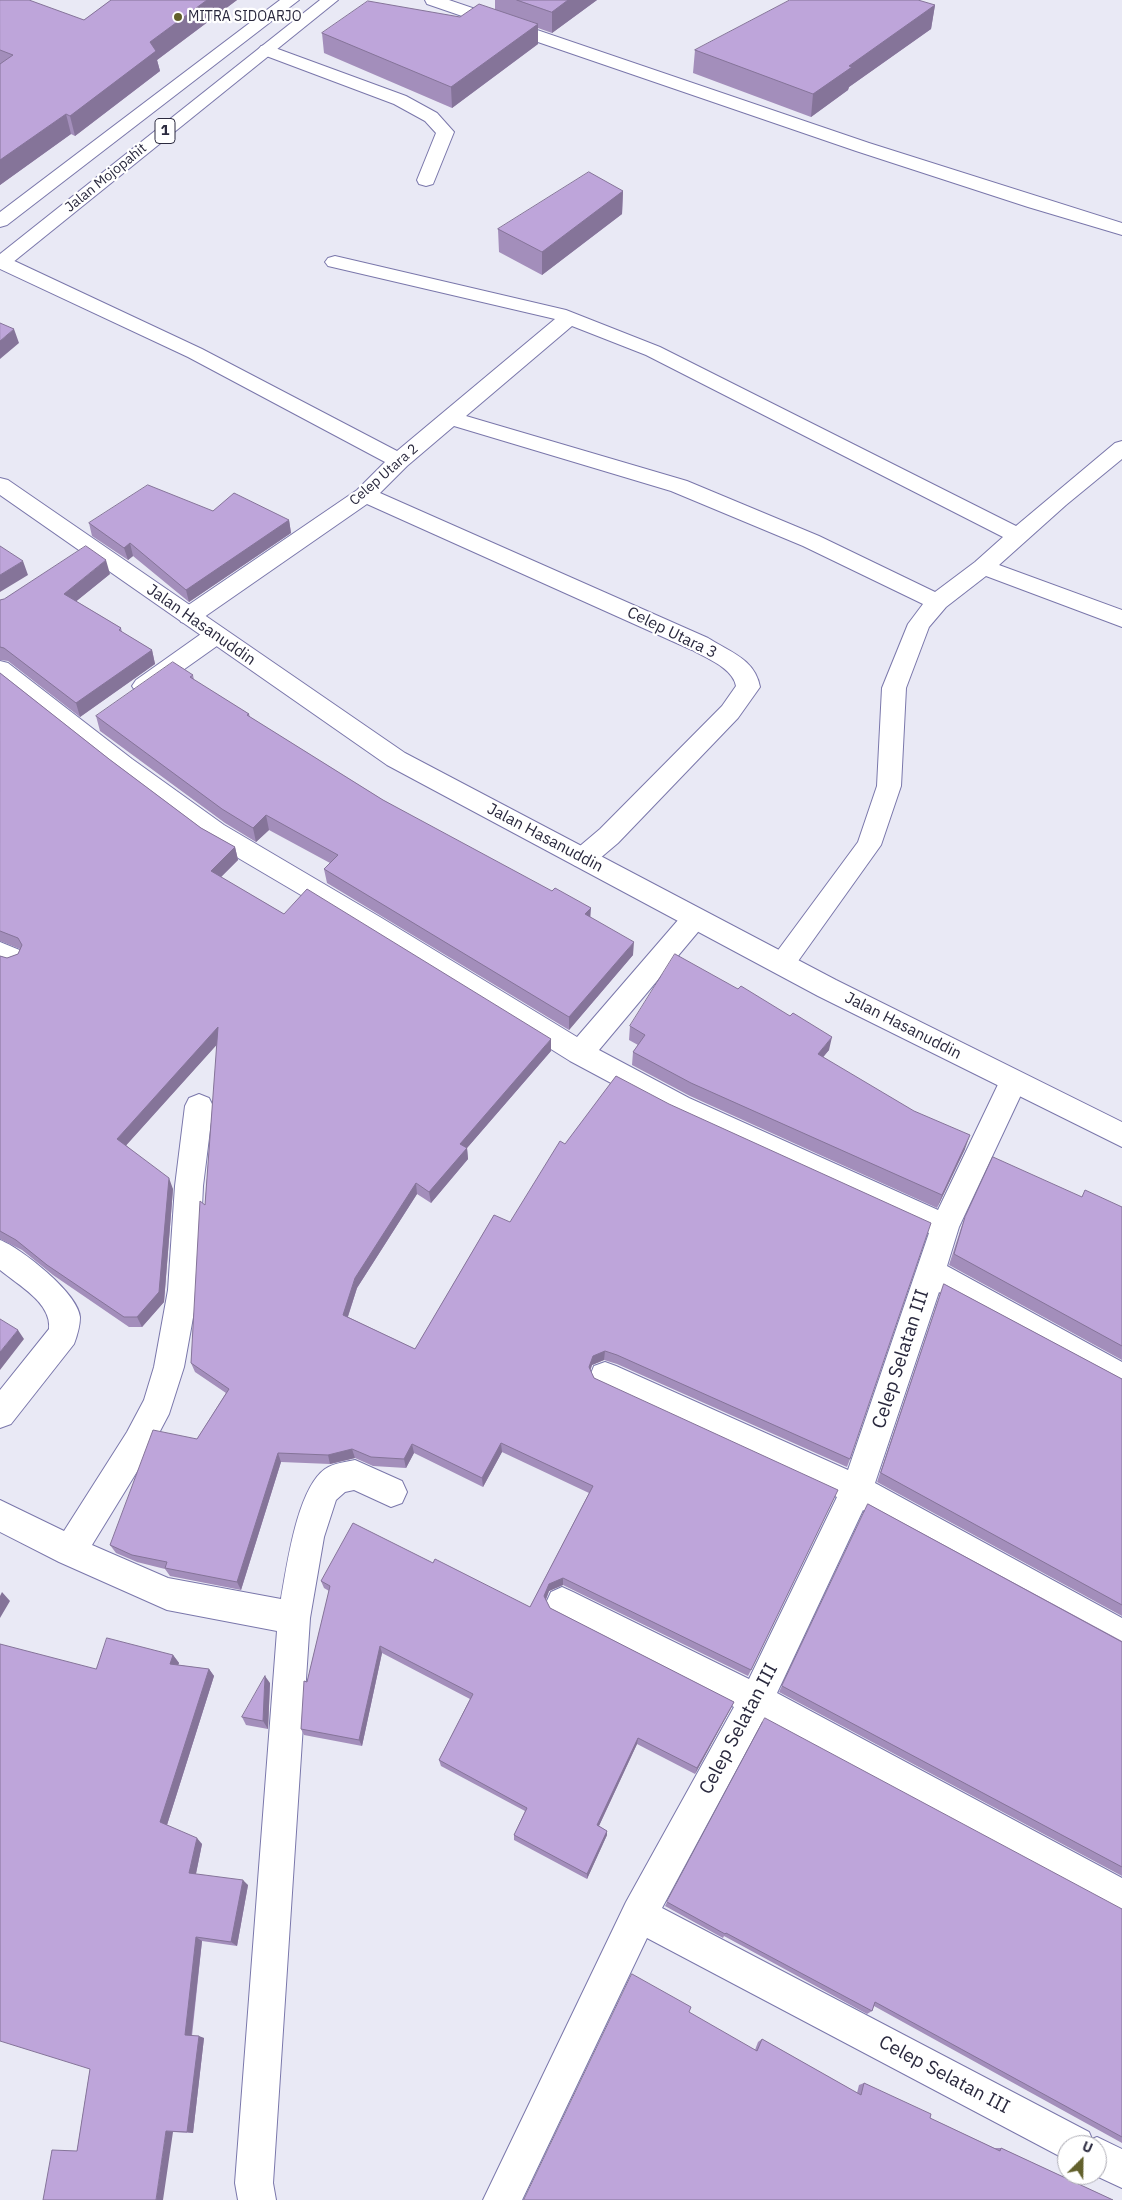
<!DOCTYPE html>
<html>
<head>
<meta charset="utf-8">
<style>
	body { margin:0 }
	#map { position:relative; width:1122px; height:2200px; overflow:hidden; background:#e9e9f5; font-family:"IBM Plex Sans",sans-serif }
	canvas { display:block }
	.north { position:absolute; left:1057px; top:2135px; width:50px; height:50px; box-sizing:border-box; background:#fff; border:1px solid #aaa9b2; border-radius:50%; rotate:23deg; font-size:14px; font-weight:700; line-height:20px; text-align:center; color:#2a293e }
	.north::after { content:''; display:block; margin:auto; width:18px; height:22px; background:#62602c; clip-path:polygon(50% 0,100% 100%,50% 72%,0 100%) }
</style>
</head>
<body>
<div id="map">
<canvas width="1122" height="2200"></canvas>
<div class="north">U</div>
</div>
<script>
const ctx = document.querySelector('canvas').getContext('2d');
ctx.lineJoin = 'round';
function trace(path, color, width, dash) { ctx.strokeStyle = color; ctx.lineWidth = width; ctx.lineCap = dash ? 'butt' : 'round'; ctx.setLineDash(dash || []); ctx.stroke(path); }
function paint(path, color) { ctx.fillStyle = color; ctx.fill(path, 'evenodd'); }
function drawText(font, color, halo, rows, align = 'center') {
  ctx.font = font + ' "IBM Plex Sans",sans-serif'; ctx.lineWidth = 4.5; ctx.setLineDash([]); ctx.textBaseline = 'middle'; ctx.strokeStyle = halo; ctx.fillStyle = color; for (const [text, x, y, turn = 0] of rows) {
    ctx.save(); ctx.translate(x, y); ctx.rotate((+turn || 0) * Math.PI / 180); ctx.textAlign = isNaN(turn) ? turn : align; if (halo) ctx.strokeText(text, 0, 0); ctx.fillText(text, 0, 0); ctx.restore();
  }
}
const street = new Path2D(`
	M425,0H449L869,143L1122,223V235L1028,207L856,151L427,4Z
	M267,45L406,96L437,113L454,132L433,184L426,186L419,184L417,180L436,133L425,121L394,104L261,54L258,50L261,46Z
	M0,256L8,258L202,349L397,451L555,319L328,266L325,262L328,258L335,256L566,310L660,347L1016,526L1115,443L1122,441V459L1066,505L999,565L1122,610V627L986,576L946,607L929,627L906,688L901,786L881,845L791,971L782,975L773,971L769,964L773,957L858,842L877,786L882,688L908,624L923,604L803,546L671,491L454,426L407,466L380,493L708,638C730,652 755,659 760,687L738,718L618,843L592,865L583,868L574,865L570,858L574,851L600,829L722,706L736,686C733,668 706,658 692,650L367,504L197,622L189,624L181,622L178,616L181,610L357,490L385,462L188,357L0,269ZM572,326L646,355L1003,537L975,562L935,592L819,536L687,481L466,416Z
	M216,627L224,629L227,635L224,641L152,692L144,694L136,692L132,686L136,680L208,629Z
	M0,661L8,663L132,759L224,825L380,917L577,1037L685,912L694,909L703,912L707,919L703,926L599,1050L689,1098L938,1210L1003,1074L1013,1070L1023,1074L1027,1082L959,1227L947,1266L1122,1362V1392L939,1292L875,1483L1122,1618V1652L863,1510L777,1693L1122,1878V1915L762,1722L662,1908L1089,2132L1092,2139L1097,2137L1122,2149V2188L1094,2175H1097V2145H1067V2160L1063,2158L647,1938L522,2200H483L626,1902L734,1707L551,1614L546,1603L551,1592L562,1587L573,1592L749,1679L837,1497L594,1386L590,1376L594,1366L605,1362L616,1366L848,1470L929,1233L669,1114L570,1061L362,931L206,839L114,771L0,681Z
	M0,942L22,951L26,958L22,965L13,969L0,964Z
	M199,1094L209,1098L213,1106L203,1186L198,1290L184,1367L169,1414L149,1452L92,1545L168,1578L281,1599C287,1566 297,1489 325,1469C334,1463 345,1462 355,1460L402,1481L407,1492L402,1503L391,1507L354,1490L345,1492L336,1500L324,1537L310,1618L273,2183L276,2200H238L235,2183L277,1631L167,1610L59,1562L0,1532V1500L64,1531L127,1432L144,1400L154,1367L168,1290L175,1186L185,1106L189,1098Z
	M0,1240C21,1248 78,1293 80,1317C80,1326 77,1336 74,1344L11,1424L0,1428V1390L49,1329C52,1303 18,1285 0,1270Z`);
const secondary = new Path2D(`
	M280,0H299L7,225L0,227V212Z
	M0,478L8,480L405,753L836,980L1122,1122V1147L818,996L387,765L0,495Z`);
const highway = new Path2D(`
	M320,0H338L7,267L0,269V254Z`);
trace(street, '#7a77ab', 2);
trace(secondary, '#7a77ab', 2);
trace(highway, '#7a77ab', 2);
paint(street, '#fff');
paint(secondary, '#fff');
paint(highway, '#fff');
paint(new Path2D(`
	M0,0L84,20L111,0H237L157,60L160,71L75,136L71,134L0,185Z
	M495,0H597L552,33L538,28V44L452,108L324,53L322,33L460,17L495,9Z
	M935,5L931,29L849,87L848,90L811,117L693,73L695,50Z
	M623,191L622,214L542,275L499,252L498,229Z
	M213,511L289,520L291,533L189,602L133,556L128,560L92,536L89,523Z
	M110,574L76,601L121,628L122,632L152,650L155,664L80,717L8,661L0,660V600Z
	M0,673L109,759L201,828L235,847L238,860L221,877L284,914L551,1051L467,1148L468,1159L431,1203L417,1194L357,1288L348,1317L415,1349L494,1215L850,1459L847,1467L617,1364L604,1360L592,1365L590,1371L594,1378L834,1498L748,1676L563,1585L549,1591L546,1600L550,1608L734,1702L731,1708L695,1774L637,1744L599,1826L607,1831V1835L587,1879L514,1840V1835L525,1811L441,1766L439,1760L470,1699L382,1653L362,1746L304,1735L301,1729L307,1682L329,1591L324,1588L321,1581L433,1563L530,1607L589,1493L502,1452L483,1487L414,1453L406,1468L373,1466L355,1458L330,1464L281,1462L241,1590L170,1576L165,1569L137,1562L116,1553L110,1545L197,1439L226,1393L195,1372L191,1363L205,1205L217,1044L126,1145L173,1189L164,1302L142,1327H129L53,1275L22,1250L0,1239V956L7,958L18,954L20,949L0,941Z
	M193,675L194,680L249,714L250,717L383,800L590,917L633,955L569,1030L327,883L324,869L330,863L269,830L256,842L225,823L100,731L96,716Z
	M630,1026L829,1050L823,1057L965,1149L937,1208L690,1096L632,1065L633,1052L638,1045L629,1040Z
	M1082,1197L1122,1207V1360L949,1265L961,1228L965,1217Z
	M944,1284L1122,1379V1616L877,1482L940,1295Z
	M868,1504L1122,1641V1876L779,1692Z
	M173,1655L179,1663L178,1665L209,1669L214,1676L167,1825L202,1844L196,1874L248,1885L237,1946L202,1941L192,2036L204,2038L193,2133L173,2132L77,2151L90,2069L96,1669Z
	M270,1683L268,1729L246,1725L242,1717Z
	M667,1902L1122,1909V2143L874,2006L872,2011L867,2014L724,1936L723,1938L665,1906Z
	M762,2039L857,2093L859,2085L864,2083L930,2118L994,2148H1001L1113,2200H524L755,2050L758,2042Z`), '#a38ebb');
paint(new Path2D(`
	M207,0H237L157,60L160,71L75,136L70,116L150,42Z
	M568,0H597L552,33V12Z
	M935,5L931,29L849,87L848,90L811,117L813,94L849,66Z
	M538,24V44L452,108L451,87Z
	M66,114L71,134L0,185V160Z
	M623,191L622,214L542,275V252Z
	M14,329L19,343L0,359V341Z
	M289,520L291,533L189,602L186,590Z
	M130,543L133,556L128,560L124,548Z
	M106,560L110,574L68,608L64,594Z
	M23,561L28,575L0,592V575Z
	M152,650L155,664L80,717L76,703Z
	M266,815L269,830L256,842L253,828Z
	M235,847L238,860L214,884L211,871Z
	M591,908L590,922L585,914Z
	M634,942L633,955L569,1030V1017Z
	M218,1027L222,1039L122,1150L117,1139Z
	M832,1037L829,1050L815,1067L818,1054Z
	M551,1039V1051L467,1148L468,1159L431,1203L429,1192L460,1144Z
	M970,1135L965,1149L937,1208L942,1195Z
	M169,1178L173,1189L164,1302L142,1327L137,1317Z
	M416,1183L417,1194L357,1288L345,1325L343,1315L355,1278Z
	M18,1330L24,1339L0,1370V1352Z
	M605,1351L604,1360L592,1365L588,1377L589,1367L593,1356Z
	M501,1443L502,1452L483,1487L482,1478Z
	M412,1444L414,1453L406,1468L404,1459Z
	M352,1449L355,1458L330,1464L328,1455Z
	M278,1453L281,1462L241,1590L237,1582Z
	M838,1490L834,1498L748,1676L751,1670Z
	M563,1578V1585L549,1591L544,1604V1596L549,1584Z
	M2,1592L10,1601L0,1618V1596Z
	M380,1646L382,1653L362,1746L359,1740Z
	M173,1655L179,1663L176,1671L170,1664Z
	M209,1669L214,1676L166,1828L160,1822Z
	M265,1676L270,1683L268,1729L263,1721Z
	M734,1702L731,1708L695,1774L697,1768Z
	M638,1738L637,1744L597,1830V1825Z
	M607,1831V1835L587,1879V1874Z
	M197,1838L202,1844L195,1878L189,1873Z
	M243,1880L248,1885L237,1946L231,1942Z
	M196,1937L202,1941L191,2038L185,2035Z
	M199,2036L204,2038L193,2133L187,2132Z
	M166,2131L173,2132L163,2200H156Z`), '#857499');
const building = new Path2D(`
	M0,0H29L84,20L111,0H207L150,42L156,51L70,116L66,114L0,160V64L13,55L0,50Z
	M517,0H568L552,12Z
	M790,0H918L935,5L849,66L852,67L813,94L695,50Z
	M368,1L460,17L479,4L538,24L451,87L322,33Z
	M589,172L623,191L542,252L498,229Z
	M0,323L14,329L0,341Z
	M148,485L213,511L234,493L289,520L186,590L130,543L124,548L89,523Z
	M0,546L23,561L0,575Z
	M86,546L106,560L64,594L121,628L119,630L152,650L76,703L4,648L0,647V600L4,599Z
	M173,662L193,675L190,677L249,714L247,715L383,800L552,891L555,888L591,908L585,914L634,942L569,1017L324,869L338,855L266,815L253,828L222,809L96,716Z
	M0,673L109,759L201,828L235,847L211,871L284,914L307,889L551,1039L460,1144L467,1148L429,1192L416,1183L355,1278L343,1315L415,1349L494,1215L510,1222L560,1141L565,1144L616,1076L669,1104L931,1223L850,1459L617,1355L605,1351L593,1356L589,1367L594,1378L838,1490L751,1670L563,1578L549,1584L544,1596L550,1608L734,1702L697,1768L638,1738L597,1825L607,1831L587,1874L514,1835L527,1808L439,1760L473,1694L380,1646L359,1740L301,1729L304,1681L307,1682L330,1586L321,1581L353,1523L433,1563L435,1559L530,1607L593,1486L501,1443L482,1478L412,1444L404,1459L371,1457L352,1449L328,1455L278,1453L237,1582L165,1568L167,1562L132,1555L110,1545L153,1430L197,1439L229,1389L191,1363L200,1201L205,1205L218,1027L117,1139L169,1178L159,1292L137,1317H124L47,1265L16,1240L0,1231V956L7,958L18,954L22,945L18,938L0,931Z
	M675,954L738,989L741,986L790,1016L793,1013L832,1037L818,1054L914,1111L970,1135L942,1195L691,1083L633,1052L645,1035L630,1026Z
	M993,1157L1082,1197L1085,1190L1122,1207V1346L954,1254L965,1217Z
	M944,1284L1122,1379V1605L881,1473Z
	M0,1319L18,1330L0,1352Z
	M868,1504L1122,1642V1867L782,1686Z
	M107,1638L173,1655L170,1664L209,1669L160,1822L197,1838L189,1873L243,1880L231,1942L196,1937L185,2035L199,2036L187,2132L166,2131L156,2200H43L52,2150L77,2151L90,2069L0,2041V1644L96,1669Z
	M265,1676L263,1721L242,1717Z
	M765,1718L1122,1909V2137L875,2002L872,2011L726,1933L725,1934L667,1902Z
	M632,1974L691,2007L689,2012L757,2051L762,2039L861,2095L864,2083L931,2114L930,2118L1000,2151L1001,2148L1113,2200H524Z`);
paint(building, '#bea5da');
trace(building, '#857499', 1);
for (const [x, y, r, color] of [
	[178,17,5,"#62602c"]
]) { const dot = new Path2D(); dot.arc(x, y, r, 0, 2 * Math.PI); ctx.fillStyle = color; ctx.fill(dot); trace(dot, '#fff', 2); }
drawText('14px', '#2a293e', '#fff', [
	["MITRA SIDOARJO",188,17]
], 'left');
drawText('14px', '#2a293e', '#fff', [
	["Jalan Mojopahit",106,178,-39],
	["Celep Utara 2",384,475,-41]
]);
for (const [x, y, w] of [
	[165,131,20]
]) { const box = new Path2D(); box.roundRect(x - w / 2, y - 12.5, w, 25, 4); ctx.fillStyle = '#fff'; ctx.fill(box); trace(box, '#2a293e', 1); }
drawText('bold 15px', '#2a293e', null, [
	["1",165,131]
]);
drawText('16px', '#2a293e', '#fff', [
	["Jalan Hasanuddin",201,625,35],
	["Celep Utara 3",672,633,26],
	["Jalan Hasanuddin",545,838,28],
	["Jalan Hasanuddin",903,1026,27]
]);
drawText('19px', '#2a293e', '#fff', [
	["Celep Selatan III",901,1359,-72],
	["Celep Selatan III",739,1729,-62],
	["Celep Selatan III",944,2075,28]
]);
</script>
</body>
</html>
